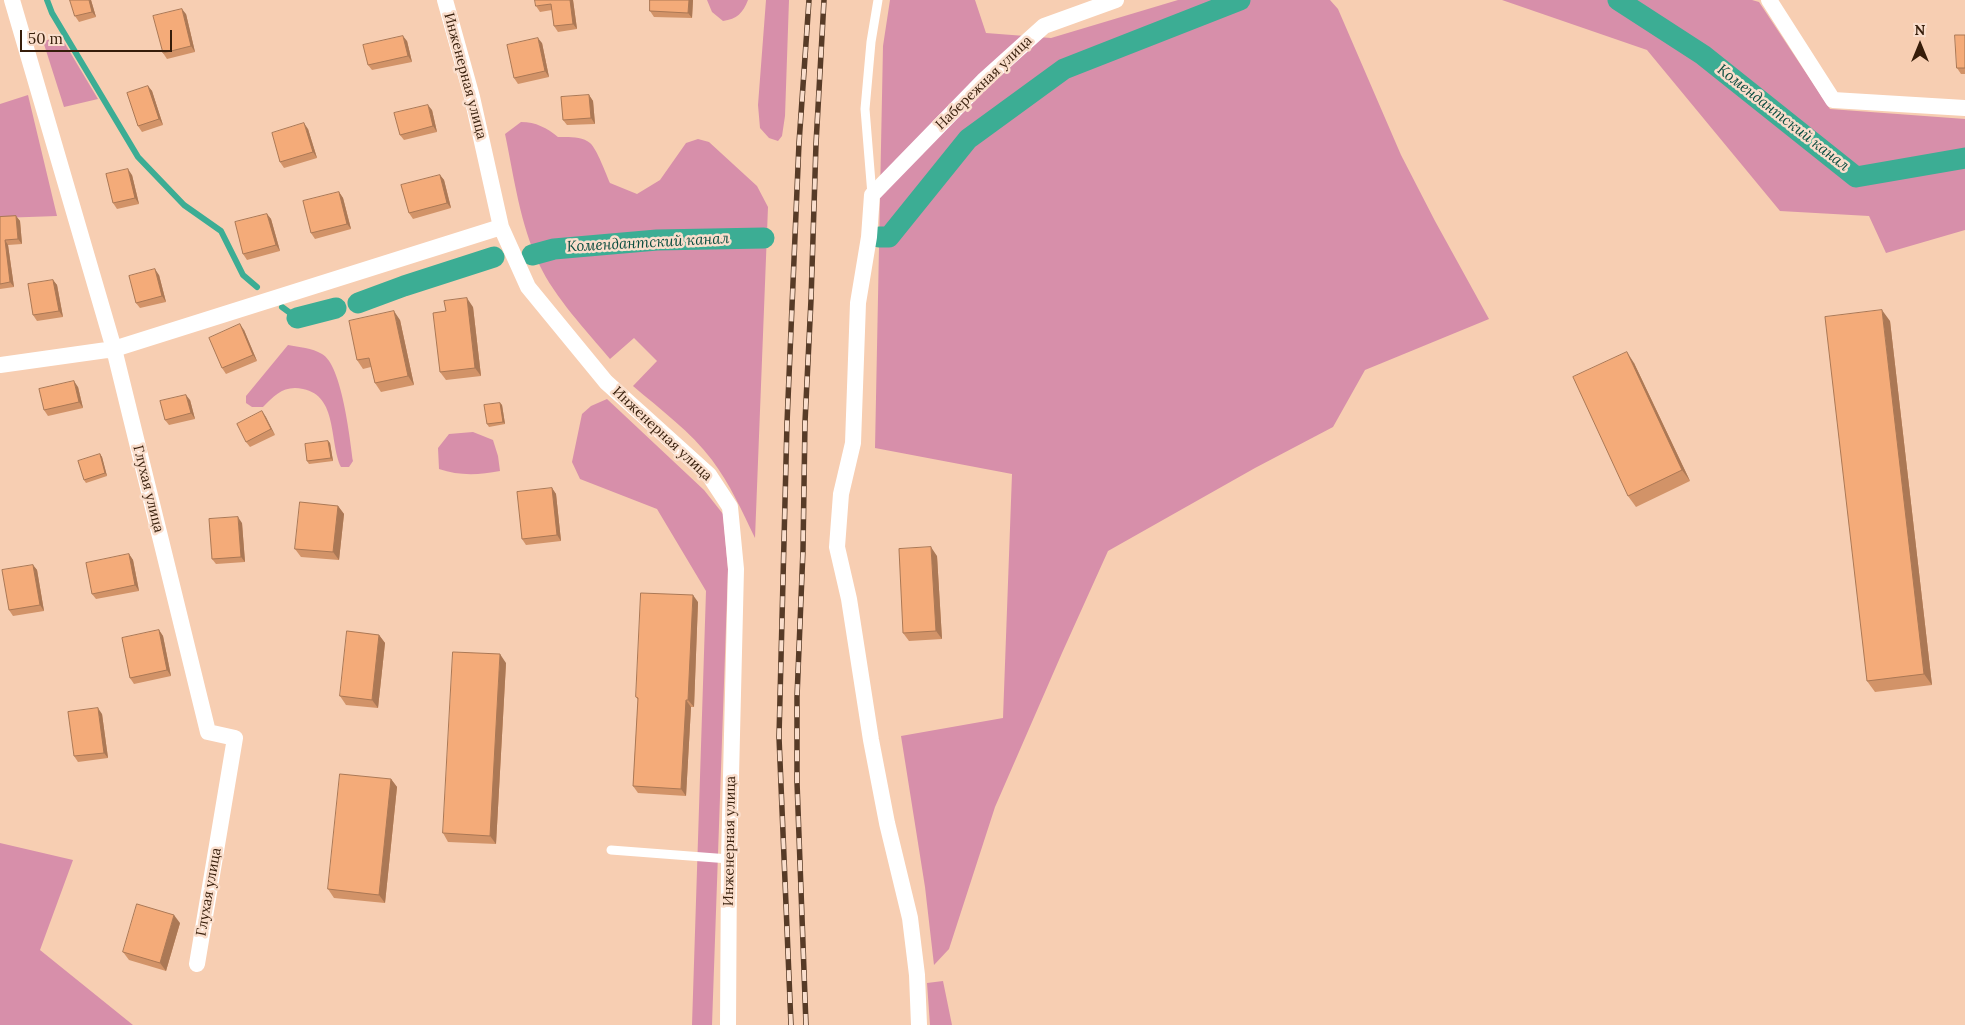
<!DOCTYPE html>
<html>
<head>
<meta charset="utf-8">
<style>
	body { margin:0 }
	#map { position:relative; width:1965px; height:1025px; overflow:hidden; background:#f7ceb2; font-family:Lora,serif }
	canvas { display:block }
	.north { position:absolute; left:1895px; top:20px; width:50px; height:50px; -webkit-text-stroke:4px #fadecc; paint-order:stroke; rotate:0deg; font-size:14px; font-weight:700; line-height:20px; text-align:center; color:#361d0a }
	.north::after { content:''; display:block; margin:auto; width:18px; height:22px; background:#361d0a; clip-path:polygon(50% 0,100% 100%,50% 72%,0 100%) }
	.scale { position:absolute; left:20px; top:30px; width:152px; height:22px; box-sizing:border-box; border:2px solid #361d0a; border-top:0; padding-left:6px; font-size:15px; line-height:18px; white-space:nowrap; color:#361d0a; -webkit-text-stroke:4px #fadecc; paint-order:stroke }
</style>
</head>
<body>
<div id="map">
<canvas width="1965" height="1025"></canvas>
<div class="north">N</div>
<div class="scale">50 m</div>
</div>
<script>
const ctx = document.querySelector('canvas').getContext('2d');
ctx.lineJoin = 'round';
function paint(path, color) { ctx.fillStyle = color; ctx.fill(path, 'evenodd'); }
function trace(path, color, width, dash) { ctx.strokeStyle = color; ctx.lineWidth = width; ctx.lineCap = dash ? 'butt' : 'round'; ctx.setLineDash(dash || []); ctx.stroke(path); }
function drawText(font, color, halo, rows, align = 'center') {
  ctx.font = font + ' Lora,serif'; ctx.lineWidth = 5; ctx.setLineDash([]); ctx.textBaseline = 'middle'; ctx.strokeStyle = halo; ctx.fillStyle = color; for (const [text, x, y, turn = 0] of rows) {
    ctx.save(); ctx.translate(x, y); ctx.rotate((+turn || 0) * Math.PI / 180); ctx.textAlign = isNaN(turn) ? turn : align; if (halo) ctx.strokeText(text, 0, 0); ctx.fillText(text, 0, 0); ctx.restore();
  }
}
paint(new Path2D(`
	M707,0H748C743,13 737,19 723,21L712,12Z
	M766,0H789L785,116L782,136L778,141L769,138L760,128L758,105Z
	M890,0H975L986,33L1051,38L1178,0H1330L1338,9L1401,155L1435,221L1489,319L1365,370L1333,427L1255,468L1108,551L1062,653L995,807L949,949L934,965L925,887L901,736L1003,718L1012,474L875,448L883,46Z
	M1502,0H1752L1759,2L1830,109L1965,119V230L1886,253L1869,216L1780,211L1647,50Z
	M61,37L98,99L64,107L43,41Z
	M28,95L57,216L0,218V104Z
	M521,122C536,122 547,128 558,137C568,137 582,136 590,143C597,149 606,174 610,183L637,194L660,180L686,143L698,139L709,142L757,186L768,207L755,538C742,511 730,484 712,460C691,432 660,409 633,386L657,361L634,338L610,359C586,330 555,298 539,264C520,224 514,177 505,134Z
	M288,345C299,347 312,348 322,354C342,365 350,439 353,461L349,467H341C329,441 338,396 303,389C284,385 275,395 263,407H252L246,403V396Z
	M607,399L704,490L723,514L728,569L712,1025H692L706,591L657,509L580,479L572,462L582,414L591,406Z
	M473,432L493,440L498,456L500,471C479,475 459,476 439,469L438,448L449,434Z
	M0,843L73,860L40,950L133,1025H0Z
	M943,981L952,1025H930L927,983Z`), '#d78faa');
trace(new Path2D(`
	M47,0L52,13L138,157L184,205L221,231L243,275L257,287
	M282,307L297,318`), '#3cad94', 6);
trace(new Path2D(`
	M1618,0L1703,55L1856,177L1965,158
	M879,237H889L968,139L1064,69L1240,0
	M532,255L554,249L657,240L764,238
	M358,303L404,286L494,257
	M297,318L336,308`), '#3cad94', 21);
trace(new Path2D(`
	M872,195L865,109L871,42L878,0
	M611,850L729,859`), '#fff', 9);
trace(new Path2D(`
	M12,0L114,349L208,732L235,738L197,964
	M445,0L472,97L501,227L528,287L606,382L709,475L730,507L736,569L729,859L728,1025
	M1769,0L1833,100L1965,108
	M0,365L114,349L501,227
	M919,1025L917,975L910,918L887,823L871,740L849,599L837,547L841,494L853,443L858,303L869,237L872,195L983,81L1044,26L1116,0`), '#fff', 16);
const rail = new Path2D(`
	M791,1025L779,737L787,423L799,143L809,0
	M806,1025L797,782V697L803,550L805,422L811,300L816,144L824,0`);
trace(rail, '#573b27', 5.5);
trace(rail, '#fadecc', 4, [11]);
paint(new Path2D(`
	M70,0H91L96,17L79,22L75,16Z
	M573,0L577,29L558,32L554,26L552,10L540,12L536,6Z
	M650,0H693L692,18L654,17L650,11Z
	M186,14L195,52L167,59L163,53Z
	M1965,35V74H1961L1957,68Z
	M407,41L412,62L372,70L368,65Z
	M542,43L549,77L518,84L514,78Z
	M148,86L152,91L163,125L142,132L138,126Z
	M589,95L593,101L595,124L567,125L563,120Z
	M432,110L437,132L404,140L400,135Z
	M308,129L317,158L284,168L280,162Z
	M132,175L139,204L117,209L113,203Z
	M440,175L444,180L451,208L413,219L409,213Z
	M339,192L343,198L351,229L315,239L311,233Z
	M267,214L271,219L280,251L247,260L243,254Z
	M16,216L20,221L22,244L8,245L14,287L0,289V217Z
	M159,275L166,302L140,308L136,303Z
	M53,280L57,285L63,317L37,321L33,315Z
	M473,307L481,376L446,380L440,372L446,311Z
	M400,320L414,385L381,392L375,383L371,367L363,369L357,360Z
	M1890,321L1932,685L1875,692L1867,681Z
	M244,330L257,361L226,374L222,368Z
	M1634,363L1690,481L1636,507L1628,496Z
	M78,387L83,408L48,416L44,410Z
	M190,400L195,419L169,425L165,420Z
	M500,403L502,405L505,424L489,427L487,424Z
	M262,411L275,435L250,447L246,442Z
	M328,441L330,443L333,461L309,464L307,461Z
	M100,454L102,457L107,476L86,483L84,480Z
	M552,488L556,494L561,541L526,545L522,539Z
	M338,506L344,514L339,560L301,557L295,549Z
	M242,523L245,562L216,564L212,559Z
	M129,554L133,560L139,591L96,599L92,594Z
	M937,556L942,639L909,641L903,633Z
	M33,565L37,570L44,611L13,616L9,610Z
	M698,602L694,707H691L686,796L638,793L633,786L638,700L636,697Z
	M159,630L163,636L171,676L134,684L130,678Z
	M379,635L385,643L378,708L346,705L340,696Z
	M506,663L496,844L448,842L443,833Z
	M102,714L108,758L78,762L74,756Z
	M391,779L397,787L385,903L334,898L328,889Z
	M180,923L166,971L129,960L123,952Z`), '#d29368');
paint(new Path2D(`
	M89,0H91L96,17L92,12Z
	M570,0H573L577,29L573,24Z
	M689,0H693L692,18L688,13Z
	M182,9L186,14L195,52L191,46Z
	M403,36L407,41L412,62L408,56Z
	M538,38L542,43L549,77L545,71Z
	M148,86L152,91L163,125L159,119Z
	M589,95L593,101L595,124L591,118Z
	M428,105L432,110L437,132L433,126Z
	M304,123L308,129L317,158L313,152Z
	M128,169L132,175L139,204L135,198Z
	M440,175L444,180L451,208L447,203Z
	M339,192L343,198L351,229L347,224Z
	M267,214L271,219L280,251L276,245Z
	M16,216L20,221L22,244L18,239Z
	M5,240L8,245L14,287L10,282Z
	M155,269L159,275L166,302L162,296Z
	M53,280L57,285L63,317L59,311Z
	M467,298L473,307L481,376L475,368Z
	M1882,310L1890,321L1932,685L1924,674Z
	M394,311L400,320L414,385L408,376Z
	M240,324L244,330L257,361L253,355Z
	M1627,352L1634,363L1690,481L1682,470Z
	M74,381L78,387L83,408L79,402Z
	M186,395L190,400L195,419L191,413Z
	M500,403L502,405L505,424L503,422Z
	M262,411L266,417L275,435L271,429Z
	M328,441L330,443L333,461L331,458Z
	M100,454L102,457L107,476L105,473Z
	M552,488L556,494L561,541L557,535Z
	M338,506L344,514L339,560L333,552Z
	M238,517L242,523L245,562L241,557Z
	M931,547L937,556L942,639L936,631Z
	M129,554L133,560L139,591L135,585Z
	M33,565L37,570L44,611L40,605Z
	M693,595L698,602L694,707L688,700Z
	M159,630L163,636L171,676L167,670Z
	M379,635L385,643L378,708L372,700Z
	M500,654L506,663L496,844L490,836Z
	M686,700L691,707L686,796L681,789Z
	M98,708L102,714L108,758L104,753Z
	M391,779L397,787L385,903L379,895Z
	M174,915L180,923L166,971L160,963Z`), '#ab7855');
const building = new Path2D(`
	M70,0H89L92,12L75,16Z
	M535,0H570L573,24L554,26L551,4L536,6Z
	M650,0H689L688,13L650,11Z
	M182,9L191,46L163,53L153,16Z
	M1955,35H1965V68H1957Z
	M403,36L408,56L368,65L363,45Z
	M538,38L545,71L514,78L507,45Z
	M148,86L159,119L138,126L127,93Z
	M589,95L591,118L563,120L561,97Z
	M428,105L433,126L400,135L394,113Z
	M304,123L313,152L280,162L272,133Z
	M128,169L135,198L113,203L106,174Z
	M440,175L447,203L409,213L401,185Z
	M339,192L347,224L311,233L303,201Z
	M267,214L276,245L243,254L235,222Z
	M16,216L18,239L5,240L10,282L0,284V217Z
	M155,269L162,296L136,303L129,276Z
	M53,280L59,311L33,315L28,284Z
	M467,298L475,368L440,372L433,313L446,311L444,301Z
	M1882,310L1924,674L1867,681L1825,317Z
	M394,311L408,376L375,383L369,358L357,360L349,321Z
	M240,324L253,355L222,368L209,338Z
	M1627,352L1682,470L1628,496L1573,377Z
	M74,381L79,402L44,410L39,389Z
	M186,395L191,413L165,420L160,401Z
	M500,403L503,422L487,424L484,405Z
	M262,411L271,429L246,442L237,424Z
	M328,441L331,458L307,461L305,444Z
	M100,454L105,473L84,480L78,461Z
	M552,488L557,535L522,539L517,492Z
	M300,502L338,506L333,552L295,549Z
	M238,517L241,557L212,559L209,519Z
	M931,547L936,631L903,633L899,549Z
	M129,554L135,585L92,594L86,563Z
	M33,565L40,605L9,610L2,570Z
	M641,593L693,595L688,700H686L681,789L633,786L638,698L636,697Z
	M159,630L167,670L130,678L122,638Z
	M347,631L379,635L372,700L340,696Z
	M453,652L500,654L490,836L443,833Z
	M98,708L104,753L74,756L68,712Z
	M340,774L391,779L379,895L328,889Z
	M137,904L174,915L160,963L123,952Z`);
paint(building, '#f4ab79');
trace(building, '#ab7855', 1);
drawText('14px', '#361d0a', '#fadecc', [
	["Инженерная улица",465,76,75],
	["Набережная улица",984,83,-44],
	["Инженерная улица",662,434,43],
	["Глухая улица",148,489,76],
	["Инженерная улица",730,841,-89],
	["Глухая улица",209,892,-80]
]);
drawText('italic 15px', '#0a4c3f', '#fadecc', [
	["Комендантский канал",1783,118,38],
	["Комендантский канал",648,243,-3]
]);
</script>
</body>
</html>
